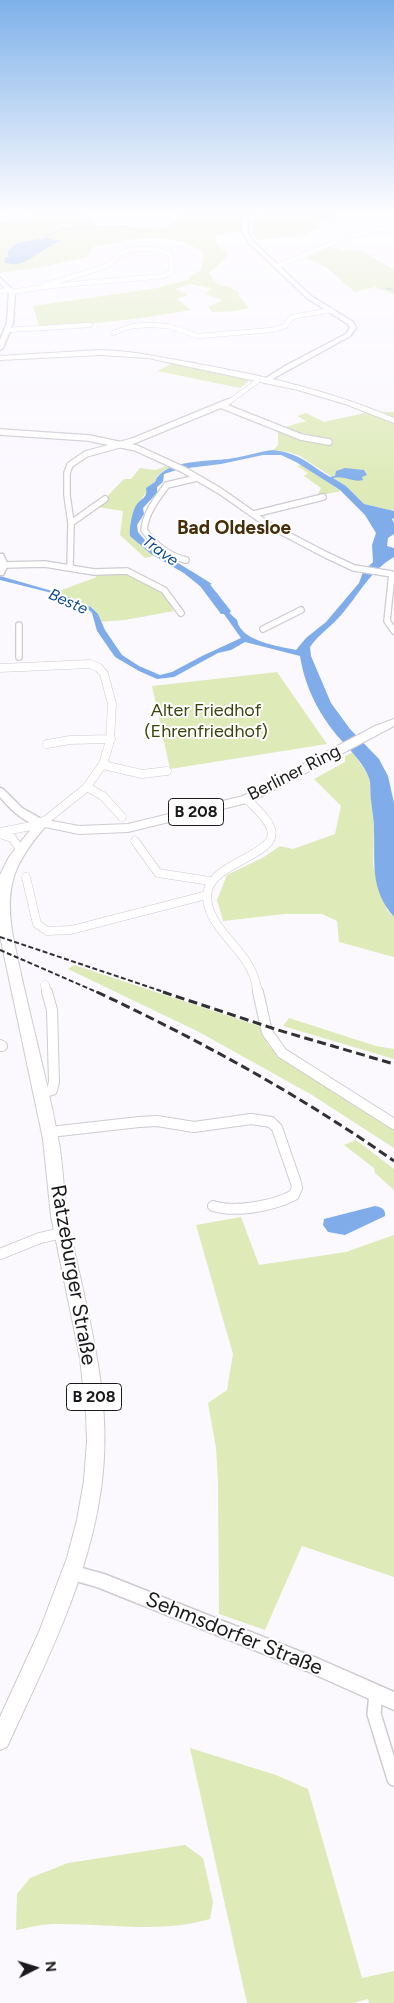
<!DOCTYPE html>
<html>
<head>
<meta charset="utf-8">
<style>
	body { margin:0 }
	#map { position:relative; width:394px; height:2003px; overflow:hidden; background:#fbf8fe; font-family:Figtree,sans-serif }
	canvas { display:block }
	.north { position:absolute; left:10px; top:1943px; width:50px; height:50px; -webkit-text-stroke:4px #fff; paint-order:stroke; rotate:85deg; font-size:14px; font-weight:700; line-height:20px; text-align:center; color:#1a191b }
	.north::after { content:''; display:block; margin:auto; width:18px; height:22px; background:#1a191b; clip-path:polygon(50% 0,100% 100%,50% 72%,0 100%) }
</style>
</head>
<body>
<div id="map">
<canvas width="394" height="2003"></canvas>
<div class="north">N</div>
</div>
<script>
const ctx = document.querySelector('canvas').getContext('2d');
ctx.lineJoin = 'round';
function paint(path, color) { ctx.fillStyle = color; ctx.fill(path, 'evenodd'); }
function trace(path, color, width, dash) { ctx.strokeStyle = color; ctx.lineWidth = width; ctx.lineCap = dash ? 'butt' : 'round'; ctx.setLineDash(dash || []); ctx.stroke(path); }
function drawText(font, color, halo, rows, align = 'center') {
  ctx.font = font + ' Figtree,sans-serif'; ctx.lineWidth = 4; ctx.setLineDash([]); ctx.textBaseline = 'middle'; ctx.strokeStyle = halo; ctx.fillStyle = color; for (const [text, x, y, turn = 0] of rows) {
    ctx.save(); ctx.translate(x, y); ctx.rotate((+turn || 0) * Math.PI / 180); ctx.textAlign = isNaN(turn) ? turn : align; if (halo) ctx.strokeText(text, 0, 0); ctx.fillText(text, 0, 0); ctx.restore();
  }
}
paint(new Path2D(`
	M48,208H84L88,211L82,213L96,225L95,228H102L101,225L163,228L177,220L185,212L241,208V231L218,234L215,237L217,245L227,253L228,256L209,273L217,284L232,288L239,293V296L249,308L236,311L212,312L208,307L223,300L205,294L211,288L190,284L175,289L188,295L177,299L191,310L142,318L40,329L33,306L157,288L190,279L189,277L201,270L204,255C190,235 144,236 121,241C112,243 104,246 94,246L88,257L42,267L0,273V222L24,220ZM45,238L61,241L52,244L43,250L5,258L9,257L7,252Z
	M263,208H331L338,216L315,223L320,227L307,233L308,235L257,240L252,231L253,218H265L261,213Z
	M330,247L342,251L356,250L364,252L394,270V294L375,287L355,292L326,267L306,258Z
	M173,363L250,380L240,388L157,371Z
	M394,412V511L364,504L346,486L300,456L289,452L273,450L278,445V429L306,421L297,416L306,413L324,422L365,413Z
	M172,464L175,466C165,469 158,472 155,482C152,483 135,508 134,511C132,516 133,519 130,523L140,545L154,556L145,558L120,535L123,511L97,507L124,479H131L140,468L155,470Z
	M301,465L341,491L317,496L321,488L304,476L308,473L297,466Z
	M127,573L162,591L174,611L125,620L98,622L92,607L56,592L97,577L89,574Z
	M277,672L327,744L170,769L152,686Z
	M353,752L369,777L374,830L373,865L387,910L394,917V957L339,942L337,921L322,914H284L223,921L217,900L227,875L264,857L280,846L293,849L335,834L341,806L314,779L345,762V756Z
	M74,965L259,1026L268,1045L278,1054L394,1129V1148L312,1095L199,1032L68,969Z
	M289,1018L376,1046L394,1049V1059L283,1026Z
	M356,1140L394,1169V1190L375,1173L374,1168L344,1145Z
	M241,1217L259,1265L346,1252L394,1235V1577L302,1546L265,1630L219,1614L218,1480L216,1448L208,1403L227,1390L233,1354L196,1225Z
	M190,1748L276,1775L308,1789L362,1978L394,1971V2003H369L368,1999L353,2003H247Z
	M185,1845L203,1858L213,1902L210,1919C160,1934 105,1923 54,1924C41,1924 28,1928 16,1930L17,1894L30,1878L68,1863Z`), '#deeab8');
paint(new Path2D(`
	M45,238L62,241L52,244V246C37,250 24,271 4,262L5,258L9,257L7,252L17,243Z
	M273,450C300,453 308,464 330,477L335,476L336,471L345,468L364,470L367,475L362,477L363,480C353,483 344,475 333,478L346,486L364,504L394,511V518L392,519L394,523V534L388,538L387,546L394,548V557C370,571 360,593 342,614C332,626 319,634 310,647L311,656L331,703L350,729L379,759L388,776L394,803V917C370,889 375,865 374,831C374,821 372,810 371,800C370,793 371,784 369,778C364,764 351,751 342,741C320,717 305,688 300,656L245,642L231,650L218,653L174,677L157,679L139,671L115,657L97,631L92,613L84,605L52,593L0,580V576L59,593L91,607L98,614L105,630L122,655L139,666L160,675L172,672L202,656L241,638L209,593H217L224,604H222L223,607L237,620C241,642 279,646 296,650L306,638L326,622L359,583L363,572L373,562L372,545L376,533L365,515L340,490L296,462L281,455H263L221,464L180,469L164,474L163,482L157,487V493L143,508L144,514L137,525L138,532L149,545L212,584L208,585L209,588L200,586L194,579L151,554L130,536C129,528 132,511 137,504C142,498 148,497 146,488L155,482C163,458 214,462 234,458C248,456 260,451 273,450Z
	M375,1206C381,1207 386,1209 385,1216L345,1235L328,1232L323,1225L324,1219Z`), '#80adea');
trace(new Path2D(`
	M45,238L62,229L128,226
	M386,288L394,290`), '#80adea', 1);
paint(new Path2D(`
	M191,571L208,582L231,611L229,614H221L200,586L185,574L187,572Z`), '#80adea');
const minorFar4 = new Path2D(`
	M0,214H12L28,208
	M277,266L352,235L381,229L394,230
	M0,291L11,290
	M12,292L50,286L164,276L172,272L170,253L152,249H132L122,253L107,266L45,285
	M8,330L90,325
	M113,333L132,326L151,325L168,326L198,336L272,330L285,326L292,317L331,310
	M226,404L259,380`);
const minorFar3 = new Path2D(`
	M223,406L301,437L329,442
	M0,432L89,438L136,448L184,470L220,491L267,524L326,555L354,568L392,574
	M254,514L323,497
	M71,523L105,499
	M186,560C168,556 155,545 144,530C146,512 156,500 167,485L197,478
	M4,565L45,564L94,572L127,571L164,590L181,613
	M70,567L71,523L67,495V473L70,465L86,454L133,441L228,402
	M392,574L387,621L394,631
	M19,625V657
	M263,629L301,610`);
const minorFar2 = new Path2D(`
	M0,668L90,664L99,668L104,674L112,704L110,741L103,764L86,788L46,820L31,826L0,832
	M47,744L70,740L111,739
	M103,765L142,774L167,771
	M87,787L103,796L122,817
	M247,799C255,808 267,817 271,829C280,856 207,862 207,896C207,922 233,941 246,961C253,971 256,981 258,993
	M0,834L12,838L20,849
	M135,841L158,873L210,881
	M26,877L37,924L47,931L71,930L207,895
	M45,985L47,993`);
const minorFar1 = new Path2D(`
	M258,992L267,1032L282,1053L394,1124
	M0,1045L2,1046
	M41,1093L52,1090L54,1082L52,1010L47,992
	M50,1132L139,1122L157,1121L194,1127L251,1119L271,1122L277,1128L296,1183L297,1188L294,1195C273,1206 236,1213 213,1206
	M0,1254L40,1238L62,1233`);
const minor = new Path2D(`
	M376,1693L374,1714L394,1779`);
const tertiary = new Path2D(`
	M243,208H248V232L253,241L311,296L353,322L356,328L350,336L265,383L263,382V380L285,366L346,334L350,328L348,324L307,298L249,243L242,232Z
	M0,554H3L8,565L3,575H0Z
	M0,788L3,789L22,808L45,821L47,823L45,825C29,828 10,809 0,797Z`);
const secondary = new Path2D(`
	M0,278L15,292L13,323L3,348L0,350V340L7,323L9,292L0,283Z
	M71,1565L104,1574L319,1659L394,1692V1710L307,1671L97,1587L65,1578L62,1573L65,1568Z`);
const primary = new Path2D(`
	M100,350C134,351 165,358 198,364C266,376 331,391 394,418V423L345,404L298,390L148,358L100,355L0,360V356Z
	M394,719V726L251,802L128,832L79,834L45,827C15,862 5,884 12,931C25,1000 45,1068 58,1138C64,1167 63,1197 69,1226C86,1310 113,1394 102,1481C91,1575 46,1662 7,1747L0,1750V1717L39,1632L67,1558L77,1520L84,1481L87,1441L86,1413L80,1358L51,1216L43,1139L0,936V875L9,857L38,820L42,819L79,826L128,824L243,796L375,726Z`);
trace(minorFar4, '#cecbd1', 5.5);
trace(minorFar3, '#cecbd1', 8);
trace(minorFar2, '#cecbd1', 9);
trace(minorFar1, '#cecbd1', 12);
trace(minor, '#cecbd1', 16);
trace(tertiary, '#cecbd1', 3);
trace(secondary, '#cecbd1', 3);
trace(primary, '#cecbd1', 2);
trace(minorFar4, '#fff', 4.5);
trace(minorFar3, '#fff', 5.5);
trace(minorFar2, '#fff', 8);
trace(minorFar1, '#fff', 10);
trace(minor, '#fff', 13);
paint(tertiary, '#fff');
paint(secondary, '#fff');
paint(primary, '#fff');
trace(new Path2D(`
	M0,937L167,993
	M0,950L99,993`), '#313033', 2, [5, 2.5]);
trace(new Path2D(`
	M97,992C201,1041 300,1095 394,1161
	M163,992L278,1030L394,1064`), '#313033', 3, [9, 4.5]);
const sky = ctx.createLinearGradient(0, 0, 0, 489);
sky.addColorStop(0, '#7eb1e9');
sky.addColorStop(0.43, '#fdfcff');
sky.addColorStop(1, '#fdfcff00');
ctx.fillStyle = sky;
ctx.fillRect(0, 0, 394, 489);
drawText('italic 16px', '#0d4a91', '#fff', [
	["Trave",160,551,36],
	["Beste",68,602,24]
]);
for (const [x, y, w] of [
	[196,812,55],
	[94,1397,55]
]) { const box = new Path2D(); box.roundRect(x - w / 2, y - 13.5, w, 27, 4); ctx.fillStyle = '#fff'; ctx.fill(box); trace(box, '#1a191b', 1); }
drawText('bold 16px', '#1a191b', null, [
	["B 208",196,812],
	["B 208",94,1397]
]);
drawText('18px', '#3a4309', '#fff', [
	["Alter Friedhof",206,711],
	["(Ehrenfriedhof)",206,732]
]);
drawText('18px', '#1a191b', '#fff', [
	["Berliner Ring",294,773,-27]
]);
drawText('bold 19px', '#462e0b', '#fff', [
	["Bad Oldesloe",234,528]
]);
drawText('21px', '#1a191b', '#fff', [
	["Ratzeburger Straße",73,1275,80],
	["Sehmsdorfer Straße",234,1634,22]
]);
</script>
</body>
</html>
